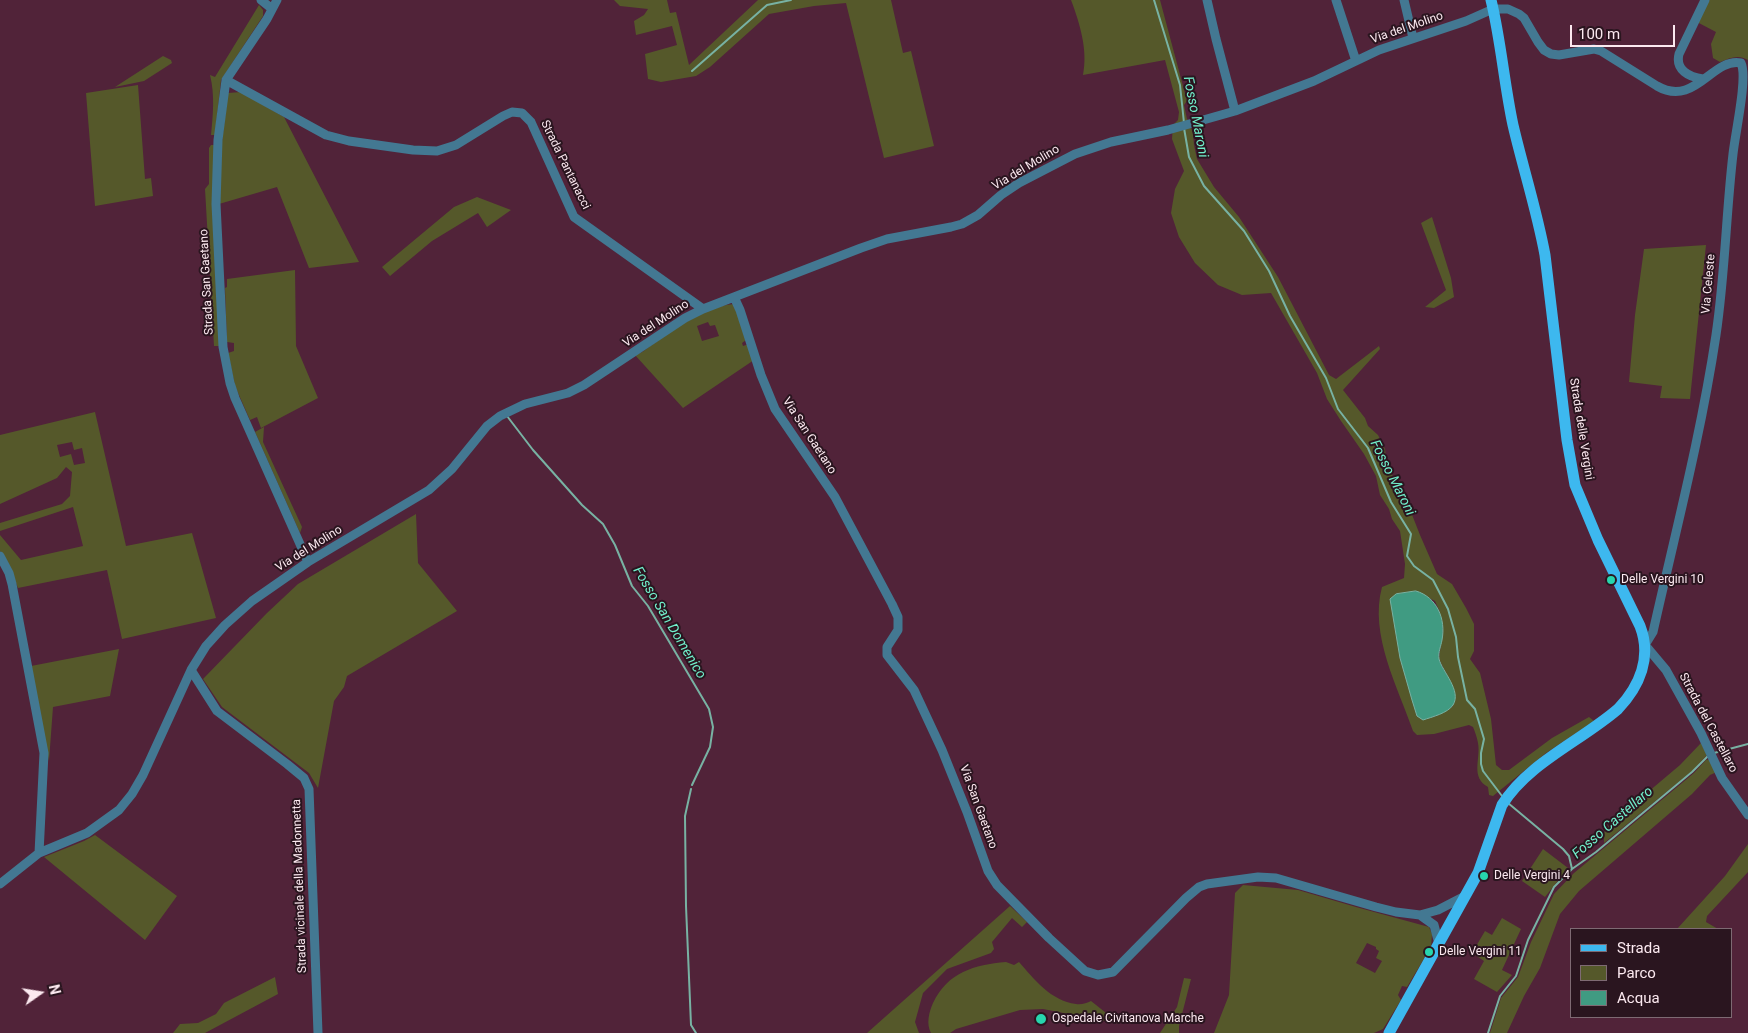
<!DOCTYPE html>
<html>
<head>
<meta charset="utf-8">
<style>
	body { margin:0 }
	#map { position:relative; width:1748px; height:1033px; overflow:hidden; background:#512339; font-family:Roboto,sans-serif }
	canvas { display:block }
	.legend { position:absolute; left:1570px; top:928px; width:162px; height:90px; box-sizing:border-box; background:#2a151f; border:1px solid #7e6a73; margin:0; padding:6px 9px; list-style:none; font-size:15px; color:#fce9f0 }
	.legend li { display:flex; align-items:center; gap:10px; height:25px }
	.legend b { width:25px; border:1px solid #7e6a73 }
	.north { position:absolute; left:15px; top:968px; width:50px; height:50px; -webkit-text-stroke:4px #2a151f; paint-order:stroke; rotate:77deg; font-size:14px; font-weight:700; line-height:20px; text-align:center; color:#fce9f0 }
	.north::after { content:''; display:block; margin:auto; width:18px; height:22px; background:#fce9f0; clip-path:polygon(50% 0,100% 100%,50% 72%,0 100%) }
	.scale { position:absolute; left:1570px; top:25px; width:105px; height:22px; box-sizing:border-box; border:2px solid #fce9f0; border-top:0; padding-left:6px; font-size:15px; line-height:18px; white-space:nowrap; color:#fce9f0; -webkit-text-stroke:4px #2a151f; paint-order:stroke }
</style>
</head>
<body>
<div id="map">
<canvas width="1748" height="1033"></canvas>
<ul class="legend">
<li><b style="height:6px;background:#3db8ef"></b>Strada</li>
<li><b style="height:14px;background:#55582a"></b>Parco</li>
<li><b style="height:14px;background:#409b82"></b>Acqua</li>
</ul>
<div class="north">N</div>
<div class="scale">100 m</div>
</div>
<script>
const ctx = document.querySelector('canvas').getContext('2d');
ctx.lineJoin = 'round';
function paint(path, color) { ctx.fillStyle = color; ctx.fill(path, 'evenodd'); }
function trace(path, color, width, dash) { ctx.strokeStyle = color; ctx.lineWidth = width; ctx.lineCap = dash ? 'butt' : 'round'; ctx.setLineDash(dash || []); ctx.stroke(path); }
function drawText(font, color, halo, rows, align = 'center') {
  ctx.font = font + ' Roboto,sans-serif'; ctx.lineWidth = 4; ctx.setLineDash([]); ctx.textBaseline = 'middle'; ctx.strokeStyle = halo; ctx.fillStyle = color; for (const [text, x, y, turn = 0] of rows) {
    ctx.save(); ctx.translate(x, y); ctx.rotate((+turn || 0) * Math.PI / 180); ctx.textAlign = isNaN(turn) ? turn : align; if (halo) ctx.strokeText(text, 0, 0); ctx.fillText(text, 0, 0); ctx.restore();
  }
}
paint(new Path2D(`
	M614,0H667L670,13L676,12L689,65L758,0H891L903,53L911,51L934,146L884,158L846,3L814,6L769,14L710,67L696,76L661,82L648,79L645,54L677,45L672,26L636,35L634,21L644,15L648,9L620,6Z
	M1071,0H1160L1187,101L1184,105L1187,119L1189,121L1193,134L1194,145L1197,159L1214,187L1239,217L1278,277L1329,375L1336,379L1379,346L1380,349L1343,390L1365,418L1368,426L1378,435L1385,449L1387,465L1409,507L1420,535L1437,574L1452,584L1466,608L1474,624V651L1470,659L1480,673L1491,719L1496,765L1502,770H1509L1552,738L1589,717L1594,721L1546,753L1493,796L1489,795L1488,787C1470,777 1481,759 1478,743C1477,737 1475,732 1473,727L1469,725L1434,734L1417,735L1413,731C1398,687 1369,635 1382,587L1404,578L1405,564L1400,531L1392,519L1389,509L1380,495L1376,476L1364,454L1341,421L1327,399L1317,373L1271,293L1242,295L1218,285L1195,263L1179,237L1171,213L1175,189L1184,171L1172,139L1173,125L1178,120L1179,112L1165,60L1083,75C1088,50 1080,24 1071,0ZM1416,591L1435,601L1439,610L1443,628L1439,659L1451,683L1453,706L1434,717L1417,716L1400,658L1395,626L1408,593Z
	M1705,0H1748V60C1738,54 1730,58 1720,62L1713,58L1711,44L1716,32L1695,21Z
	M259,5L263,10V16L221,80L215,135H211C213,115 215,95 210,75L215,77Z
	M163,56L171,60L172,63L144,81L115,87Z
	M138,85L145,179L151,178L153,196L95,206L86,93Z
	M241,92L284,117L359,262L309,268L277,187L219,204L222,141L228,93Z
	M211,145H215L221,346H214L206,206L205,189L209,184V148Z
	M477,197L511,210L487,227L478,213L432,241L390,276L382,267L454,207Z
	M1432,217L1451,278L1454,297L1434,308L1425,307L1446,290L1421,223Z
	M1706,245L1690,399L1660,398L1662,386L1629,382L1635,315L1644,249Z
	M295,270L296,346L318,398L261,428L257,417L250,420L235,386L228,353L234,351V343L227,342L225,288L227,287V279Z
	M734,304L746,340L742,343L743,346L749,344L754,360L683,408L635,355C638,354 643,352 645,350C670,332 701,307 734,304ZM708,322L710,326L715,325L719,336L702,341L697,326Z
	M95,412L126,546L192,533L216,618L122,639L107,570L18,588L6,559L0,551V535L21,560L83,546L73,507L0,531V523L62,504L70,496L72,472L66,467L57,478L0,504V435ZM72,442L74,450L82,448L85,463L74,465L71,454L60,457L57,445Z
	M264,427L263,442L302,527L300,533L255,432Z
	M416,514L418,563L457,611L347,676L344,687L334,701L318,788L309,773L222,707L203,679L267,613L298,584Z
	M119,649L110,696L53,707L49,761L31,666Z
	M1701,743L1707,755L1692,771L1604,843V833L1609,825L1680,765Z
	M1712,759L1719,771L1710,775L1692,794L1579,891L1560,914L1540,968L1524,996L1507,1033H1490L1501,998L1518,977L1531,942L1554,894L1574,873L1694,773L1706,760Z
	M95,835L177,896L145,940L44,857L84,841Z
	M1748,844V872L1707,916L1706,922L1718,929H1677L1725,876Z
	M1543,849L1568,868L1545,897L1522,881Z
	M1243,885L1298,890L1356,907L1429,927L1432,934L1431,947L1407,987L1402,986L1398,995L1401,1000L1383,1029L1374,1033H1214L1229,995L1235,893ZM1367,943L1376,947V949L1379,951L1376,958L1382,961L1375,973L1356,963Z
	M1010,906L1027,922L1022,927L1012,918L992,942L994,949L991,953L947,969L923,993L915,1022L919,1033H867Z
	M1502,918L1521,929L1502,970L1512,975L1497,992L1474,979L1484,961L1472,953L1485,931L1492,935Z
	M1006,962L1014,965L1019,962C1034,979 1051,1001 1076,1004C1081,1005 1087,1003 1091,1001L1120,1024L1043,1009L1020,1010L956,1029L950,1033H931C926,1024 929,1012 933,1003C948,972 974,965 1006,962Z
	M275,977L278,994L205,1033H173L180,1024L198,1023L216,1014L224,1003Z
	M1184,978L1191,979L1179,1026V1033H1160L1177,1007Z`), '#55582a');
const water = new Path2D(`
	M1416,591C1437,597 1446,619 1442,640C1441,646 1438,652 1439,659C1442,671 1462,691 1453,705C1448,713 1432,717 1423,720L1417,716L1412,700L1400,658L1390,599L1396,594Z`);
paint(water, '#409b82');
trace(water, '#78b2a3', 1);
trace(new Path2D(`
	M1154,0L1180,85L1184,123
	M692,71L767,5L791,0
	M1184,128L1189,157L1204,186L1244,231L1269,271L1290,316L1326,378L1338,409L1368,448L1391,502L1411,534L1407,556L1414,566L1433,580L1448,609L1456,637L1458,657L1467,700L1475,709L1484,739L1481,753V764L1483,771L1502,796
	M507,416L533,450L582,505L603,524L615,545L632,586L648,606L709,709L713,727L710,747L692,785
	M1714,753L1748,744
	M691,789L685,816L686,906L691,1025L696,1033
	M1508,803L1563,849L1569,856L1572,869
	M1488,1033L1500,996L1516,976L1528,940L1554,887L1572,869L1596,852L1692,772L1708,756`), '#78b2a3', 2);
trace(new Path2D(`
	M261,0L271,8
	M277,0L267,19L226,80L218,140L216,204L223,347L230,383L235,398L308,562
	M1207,0L1216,39L1235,111
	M1336,0L1356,61
	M1404,0L1413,38
	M1703,79C1689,77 1675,70 1679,54L1705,0
	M226,80L326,135L349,141L413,150L437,151L456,145L503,116L512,112L522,113L531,122L574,217L703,309
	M734,297L740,310L761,375L775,409L835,497L892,604L898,617V630L887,647V655L914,690L942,750L967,812L988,871L997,885L1049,938L1085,971L1098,975L1113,972L1186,898L1199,887L1207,884L1258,877L1276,878L1376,907L1396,912L1420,915L1438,910L1465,896
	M0,556L9,573L12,584L44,753L39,853
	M191,670L217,711L287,764L304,778L309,789L318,1033
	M0,884L39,853L87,833L119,810L132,794L143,775L191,670L206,646L225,625L252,601L308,562L429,490L452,469L487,426L500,416L525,404L568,393L584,385L685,318L703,309L861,248L887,239L951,227L962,224L978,215L1001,195L1019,183L1075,154L1111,142L1168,130L1235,111L1314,81L1379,50L1466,21L1493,9H1508L1519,14L1524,18L1538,42L1544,50L1551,54L1559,55L1594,49L1601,51L1657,86C1695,108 1712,57 1741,63C1748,77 1735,134 1733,154C1726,214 1725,275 1716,335C1701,435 1675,534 1653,632L1645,645L1666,670L1701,733L1722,778L1748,815
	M1420,915L1434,925L1439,944`), '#437892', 9);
trace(new Path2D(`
	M1389,1033L1478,873L1502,805C1528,763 1581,741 1618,709C1640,686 1652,657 1640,626L1598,540L1575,485L1567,440L1545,255C1537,211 1523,168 1513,125C1504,83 1501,41 1491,0`), '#3db8ef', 11);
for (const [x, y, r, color] of [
	[1611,580,5,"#27d5ad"],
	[1484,876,5,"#27d5ad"],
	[1429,952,5,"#27d5ad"],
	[1041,1019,6,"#27d5ad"]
]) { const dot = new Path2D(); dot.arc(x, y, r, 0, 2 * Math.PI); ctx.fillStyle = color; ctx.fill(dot); trace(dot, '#2a151f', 2); }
drawText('12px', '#fce9f0', '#2a151f', [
	["Via del Molino",1407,28,-19],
	["Strada Pantanacci",565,165,64],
	["Via del Molino",1026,168,-31],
	["Strada San Gaetano",207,282,-93],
	["Via Celeste",1709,284,-85],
	["Via del Molino",656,324,-33],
	["Strada delle Vergini",1581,429,81],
	["Via San Gaetano",809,436,57],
	["Via del Molino",309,549,-32],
	["Strada del Castellaro",1708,723,62],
	["Via San Gaetano",978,807,70],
	["Strada vicinale della Madonnetta",300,886,-92]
]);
drawText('12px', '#fce9f0', '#2a151f', [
	["Delle Vergini 10",1621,580],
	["Delle Vergini 4",1494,876],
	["Delle Vergini 11",1439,952],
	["Ospedale Civitanova Marche",1052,1019]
], 'left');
drawText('italic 14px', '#71f0cc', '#2a151f', [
	["Fosso Maroni",1195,117,79],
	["Fosso Maroni",1392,478,63],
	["Fosso San Domenico",669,623,59],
	["Fosso Castellaro",1613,823,-41]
]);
</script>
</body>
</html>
